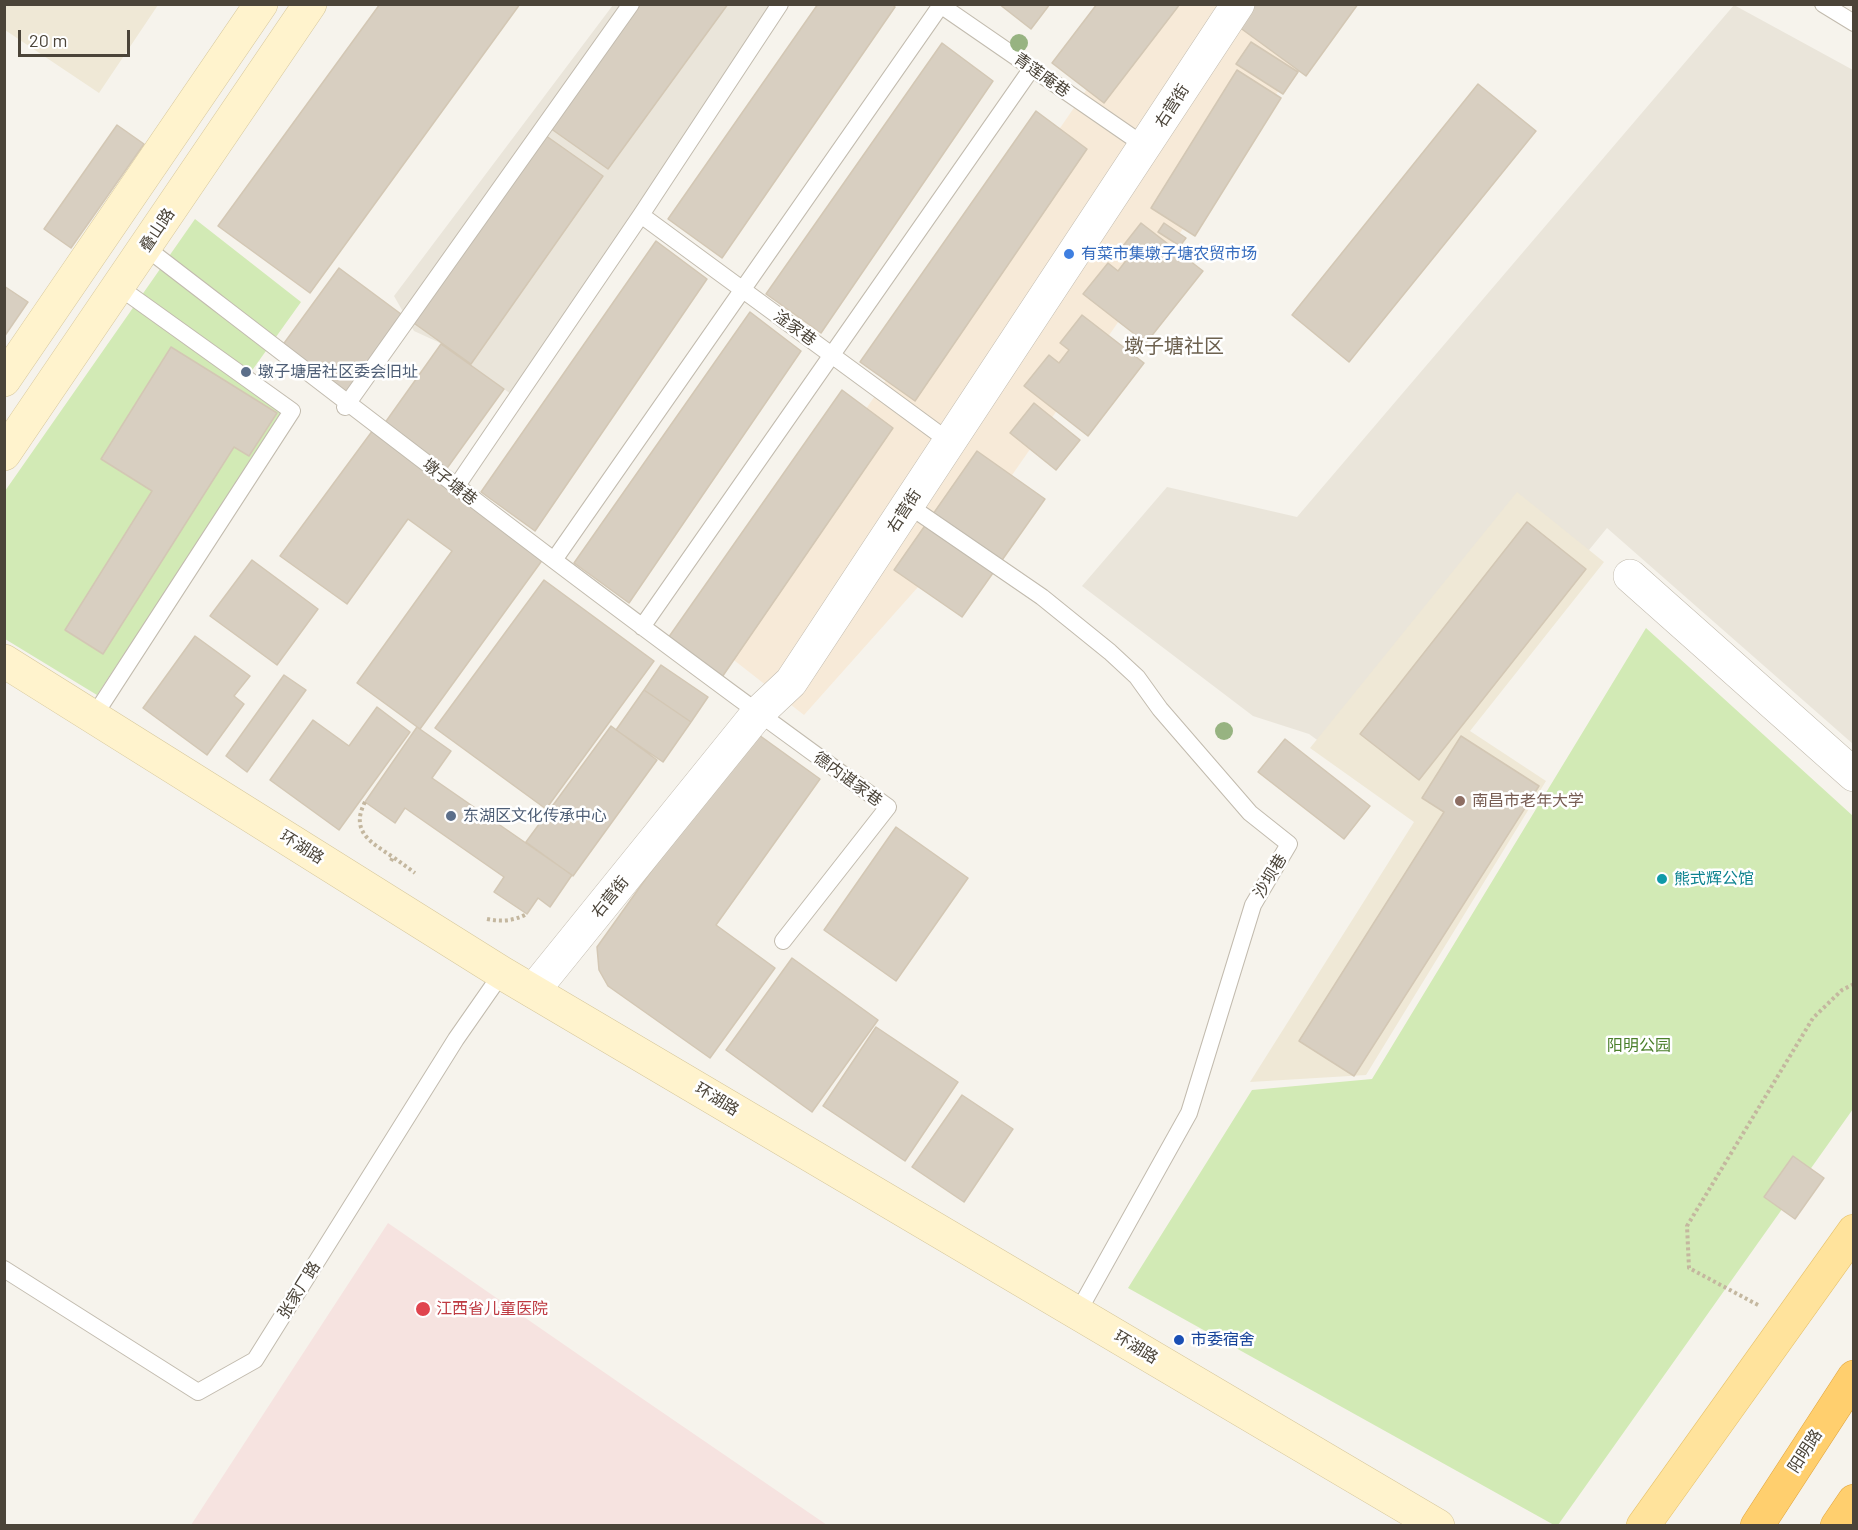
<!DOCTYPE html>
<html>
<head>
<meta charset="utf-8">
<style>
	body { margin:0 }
	#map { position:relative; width:1858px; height:1530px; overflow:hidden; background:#f6f3ec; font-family:Barlow,sans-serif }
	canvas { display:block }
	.frame { position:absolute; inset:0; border:6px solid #4b4439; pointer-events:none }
	.scale { position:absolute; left:18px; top:30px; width:112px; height:27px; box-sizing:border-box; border:3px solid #4b4439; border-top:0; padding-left:8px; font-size:18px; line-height:21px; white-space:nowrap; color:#4b4439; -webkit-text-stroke:4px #fff; paint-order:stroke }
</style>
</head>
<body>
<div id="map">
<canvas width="1858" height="1530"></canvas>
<div class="frame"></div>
<div class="scale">20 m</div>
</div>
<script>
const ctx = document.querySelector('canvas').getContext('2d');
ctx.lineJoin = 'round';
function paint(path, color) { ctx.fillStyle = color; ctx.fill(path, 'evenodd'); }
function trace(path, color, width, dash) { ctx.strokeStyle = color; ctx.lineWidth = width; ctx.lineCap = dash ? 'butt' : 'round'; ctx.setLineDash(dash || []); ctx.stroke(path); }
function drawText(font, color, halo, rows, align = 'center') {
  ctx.font = font + ' Barlow,"Noto Sans SC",sans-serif'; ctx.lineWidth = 5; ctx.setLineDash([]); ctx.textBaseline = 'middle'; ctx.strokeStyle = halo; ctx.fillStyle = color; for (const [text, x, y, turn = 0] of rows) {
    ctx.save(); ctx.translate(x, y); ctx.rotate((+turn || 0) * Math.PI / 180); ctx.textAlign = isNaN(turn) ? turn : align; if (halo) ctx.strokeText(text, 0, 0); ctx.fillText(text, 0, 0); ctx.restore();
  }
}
paint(new Path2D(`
	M613,5H787L518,399L438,342L414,331L394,296Z
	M1734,5L1853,70V744L1607,528L1390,793L1309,734L1253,716L1082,586L1167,487L1297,517Z`), '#eae5da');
paint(new Path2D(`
	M1145,5H1338L992,504L804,715L707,639Z`), '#f7ead8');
paint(new Path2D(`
	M4,5L5,4L158,5L99,93L5,30Z
	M1517,492L1604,562L1470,731L1546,781L1366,1075L1250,1082L1414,822L1310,748Z`), '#efe8d6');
paint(new Path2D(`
	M388,1223L637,1395L827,1525H191Z`), '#f6e3e0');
paint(new Path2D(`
	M195,219L301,302L243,383L284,412L97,695L5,639V491Z
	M1646,628L1853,816V1109L1558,1525H1554L1128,1288L1252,1090L1372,1079Z`), '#d2eab5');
const building = new Path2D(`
	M380,4H520L310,293L218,226Z
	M640,4H728L608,169L550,128Z
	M818,4H892L895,7L722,258L668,219Z
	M999,4H1050L1031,29Z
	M1097,4H1180L1104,103L1052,63Z
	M1255,4H1358L1306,76L1239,27Z
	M1251,42L1298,72L1283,94L1236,64Z
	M942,43L993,81L821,333L766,294Z
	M1237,70L1281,98L1195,236L1151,208Z
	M1478,84L1536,131L1349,362L1292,315Z
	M1036,111L1087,149L915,401L860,362Z
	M117,125L144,144L71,248L44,229Z
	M542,133L603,176L471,364L411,321Z
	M1141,223L1203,271L1146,343L1083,294L1108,263L1118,271L1128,258L1119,251Z
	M1164,223L1186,238L1180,246L1158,232Z
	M656,241L707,279L535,531L481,492Z
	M339,268L405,317L348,395L282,346Z
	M4,286L28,302L4,337Z
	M750,312L801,351L629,603L574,563Z
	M1082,315L1144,363L1088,436L1024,386L1049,355L1059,363L1069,350L1060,343Z
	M441,344L504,389L445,471L382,427Z
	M171,347L277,413L249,456L234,447L103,654L65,630L152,491L101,459Z
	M842,390L893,428L720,680L666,641Z
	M1034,403L1080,440L1056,470L1010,433Z
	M373,430L546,555L420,729L357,683L452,551L408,519L347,604L280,556Z
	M977,451L1045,499L962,617L894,570Z
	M1527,522L1586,569L1419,780L1360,734Z
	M252,560L318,609L277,665L210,616Z
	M544,580L654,661L546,809L435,728Z
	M195,636L250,676L234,696L244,704L207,755L143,708Z
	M661,665L708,697L691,722L644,690Z
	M284,675L306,690L247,772L226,756Z
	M644,690L691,722L663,762L616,730Z
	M377,707L410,732L339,830L270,780L313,720L349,746Z
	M611,726L657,760L573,876L526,842Z
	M417,727L451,751L432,778L572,875L550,907L538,898L527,914L494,892L504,877L405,808L395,823L365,802Z
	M752,730L820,779L716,925L775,968L710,1058L608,986L599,970L597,947Z
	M1461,736L1539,786L1354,1076L1299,1041L1444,812L1422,798Z
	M1285,739L1370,806L1344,839L1258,772Z
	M896,827L968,878L896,981L824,930Z
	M792,958L878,1020L812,1112L726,1050Z
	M876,1027L958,1082L905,1161L823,1106Z
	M962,1095L1013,1129L964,1202L912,1167Z
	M1793,1156L1824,1178L1795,1219L1764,1197Z`);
paint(building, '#d8cfc1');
trace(building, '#d3c7b4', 1.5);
const lane = new Path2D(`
	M939,4L1145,146
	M1823,4L1854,23
	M641,215L950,442
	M145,247C391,436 636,626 888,807L783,941
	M345,407L631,4
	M456,487L641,215L780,4
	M908,505L1042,597L1110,652L1137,677L1160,709L1250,813L1289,844L1253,905L1189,1113L1078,1312
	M554,560L941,5
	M642,627L1032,68
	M94,716L292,411L119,287
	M4,1269L198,1392L255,1360L456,1039L502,973`);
const street = new Path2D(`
	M1630,576L1854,775
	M533,991L757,714L791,682L1238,4`);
const secondary = new Path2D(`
	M4,380L261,4
	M4,454L310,4
	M4,661L502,973L1438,1526`);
const primary = new Path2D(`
	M1643,1526L1854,1231`);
const highway = new Path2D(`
	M1757,1526L1854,1377
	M1837,1526L1854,1501`);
trace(lane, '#c2bbae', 18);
trace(street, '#c2bbae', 34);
trace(secondary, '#d6c79b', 34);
trace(primary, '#e6c16a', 34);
trace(highway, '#e0a43c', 34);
trace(new Path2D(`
	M365,802C350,831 370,842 393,857
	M391,861L393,857L415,873
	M487,919C501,922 513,921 527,914
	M1758,1305L1689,1268L1687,1226L1813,1018L1842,990L1854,984`), '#c4b79f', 4, [3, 3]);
trace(lane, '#fff', 16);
trace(street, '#fff', 33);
trace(secondary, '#fff3cd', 33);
trace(primary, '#ffe39c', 33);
trace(highway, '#ffcf6e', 33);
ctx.fillStyle = '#97b381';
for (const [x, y] of [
	[1019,43],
	[1224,731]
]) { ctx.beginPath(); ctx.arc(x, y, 9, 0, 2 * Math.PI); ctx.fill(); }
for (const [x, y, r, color] of [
	[1069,254,6,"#3f7fe0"],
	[246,372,6,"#5c6f8a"],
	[1460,801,6,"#8d6e63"],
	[451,816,6,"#5c6f8a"],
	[1662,879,6,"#0f9aa8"],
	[423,1309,8,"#e0444e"],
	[1179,1340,6,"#1a4fb4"]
]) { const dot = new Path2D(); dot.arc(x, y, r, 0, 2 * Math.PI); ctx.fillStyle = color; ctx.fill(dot); trace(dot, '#fff', 2); }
drawText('16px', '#4b4439', '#fff', [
	["青莲庵巷",1042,75,35],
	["右营街",1172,106,-57],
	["叠山路",157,230,-56],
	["淦家巷",795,328,36],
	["墩子塘巷",450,482,38],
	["右营街",904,511,-57],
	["德内谌家巷",848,779,36],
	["环湖路",302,847,32],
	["沙坝巷",1270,876,-59],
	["右营街",610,897,-51],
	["环湖路",717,1099,31],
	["张家厂路",299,1290,-58],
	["环湖路",1136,1347,31],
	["阳明路",1805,1451,-57]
]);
drawText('16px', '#366cbe', '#fff', [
	["有菜市集墩子塘农贸市场",1081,254]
], 'left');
drawText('16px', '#4e5e75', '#fff', [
	["墩子塘居社区委会旧址",258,372],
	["东湖区文化传承中心",463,816]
], 'left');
drawText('16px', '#785e54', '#fff', [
	["南昌市老年大学",1472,801]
], 'left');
drawText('16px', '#0d838f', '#fff', [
	["熊式辉公馆",1674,879]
], 'left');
drawText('16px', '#4a7f2a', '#fff', [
	["阳明公园",1639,1046]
]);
drawText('16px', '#be3a42', '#fff', [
	["江西省儿童医院",436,1309]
], 'left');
drawText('16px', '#164399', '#fff', [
	["市委宿舍",1191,1340]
], 'left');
drawText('20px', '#6e6250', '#fff', [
	["墩子塘社区",1174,346]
]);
</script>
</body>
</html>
